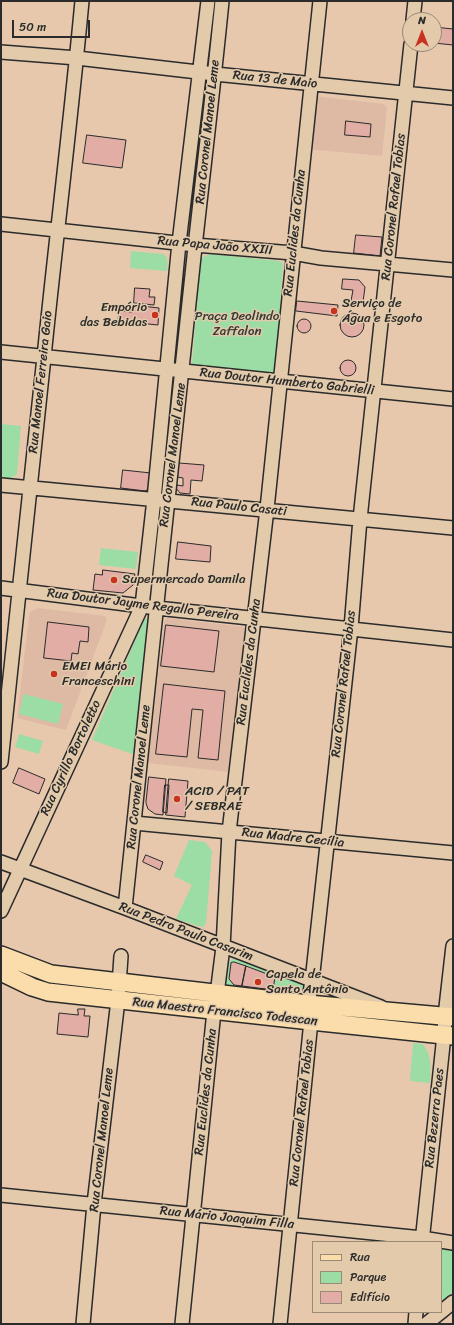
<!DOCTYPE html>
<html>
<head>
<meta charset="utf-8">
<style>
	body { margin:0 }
	#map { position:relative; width:454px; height:1325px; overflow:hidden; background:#e7c8ad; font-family:Sriracha,sans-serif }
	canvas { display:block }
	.frame { position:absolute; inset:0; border:2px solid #2b2b2b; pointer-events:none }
	.legend { position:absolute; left:312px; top:1241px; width:130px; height:72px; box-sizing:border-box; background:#e2caab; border:1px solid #998a78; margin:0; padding:5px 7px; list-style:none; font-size:12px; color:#2b2b2b }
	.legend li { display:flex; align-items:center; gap:8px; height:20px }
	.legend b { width:20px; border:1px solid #998a78 }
	.north { position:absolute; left:402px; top:12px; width:40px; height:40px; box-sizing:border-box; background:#e2caab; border:1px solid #998a78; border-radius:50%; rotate:0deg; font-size:11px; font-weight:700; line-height:16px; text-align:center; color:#2b2b2b }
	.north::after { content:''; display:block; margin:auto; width:14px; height:18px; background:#c8321e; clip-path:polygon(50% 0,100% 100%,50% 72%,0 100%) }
	.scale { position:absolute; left:12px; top:20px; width:78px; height:18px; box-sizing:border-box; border:2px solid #2b2b2b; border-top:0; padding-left:5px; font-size:12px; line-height:14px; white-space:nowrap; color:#2b2b2b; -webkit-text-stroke:3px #e2caab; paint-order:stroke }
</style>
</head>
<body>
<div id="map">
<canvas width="454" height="1325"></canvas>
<div class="frame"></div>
<ul class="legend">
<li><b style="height:5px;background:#faddab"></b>Rua</li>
<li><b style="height:11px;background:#9cdca5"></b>Parque</li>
<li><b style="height:11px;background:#e1ada4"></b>Edifício</li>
</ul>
<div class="north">N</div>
<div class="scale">50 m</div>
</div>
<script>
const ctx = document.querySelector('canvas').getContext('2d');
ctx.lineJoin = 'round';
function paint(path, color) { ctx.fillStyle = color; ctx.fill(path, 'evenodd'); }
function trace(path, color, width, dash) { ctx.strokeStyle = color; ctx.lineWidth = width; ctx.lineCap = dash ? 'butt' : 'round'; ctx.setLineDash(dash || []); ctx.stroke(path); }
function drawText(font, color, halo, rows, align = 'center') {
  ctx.font = font + ' Sriracha,sans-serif'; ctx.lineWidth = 3; ctx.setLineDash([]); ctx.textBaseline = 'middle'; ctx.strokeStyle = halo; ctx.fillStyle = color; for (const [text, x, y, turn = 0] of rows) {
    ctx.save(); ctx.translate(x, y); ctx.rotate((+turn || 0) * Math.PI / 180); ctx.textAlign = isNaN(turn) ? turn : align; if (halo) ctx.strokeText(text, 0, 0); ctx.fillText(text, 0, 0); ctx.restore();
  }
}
paint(new Path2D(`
	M314,96L384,104L387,108L382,156L306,149Z
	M38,608L105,616L107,620L66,730L17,718L29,616L31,611Z
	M167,618L245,627L229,772L148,763L164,621Z`), '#debaa5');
paint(new Path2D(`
	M131,251L163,254C169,258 168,264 167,271L130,268Z
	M209,254L280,261L283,264L276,367L273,373L194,366L192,363L201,258Z
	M1,424L21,426L17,474L10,479L1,478Z
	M101,548L138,552L136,569L99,565Z
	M147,618L150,619L135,755L92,740L144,620Z
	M24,694L63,704L58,724L19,714Z
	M19,734L43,741L39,754L15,747Z
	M189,840L205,842L212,851L206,923L203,927L198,926L176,919L192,885L174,876Z
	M233,959H237L303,983V988L291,995L228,988C222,982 227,970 228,962Z
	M413,1043L423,1044C432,1056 431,1068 430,1083L410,1081Z
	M441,1247L453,1249V1292L441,1302Z`), '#9cdca5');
const building = new Path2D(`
	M434,27L453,29V45L434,43Z
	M346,121L371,124L370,137L345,135Z
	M87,135L126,140L122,168L83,163Z
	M356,235L382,237L380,256L354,253Z
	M343,279L359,280L365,287L363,302L351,301L353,290L342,289Z
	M135,288L150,289L149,297H155L154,305L134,303Z
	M297,301L338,305L337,316L296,311Z
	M133,305L159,308L158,325L118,321L119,311L132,312Z
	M340 325a12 12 0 1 1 24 0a12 12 0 1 1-24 0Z
	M297 326a7 7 0 1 1 14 0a7 7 0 1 1-14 0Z
	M340 368a8 8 0 1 1 16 0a8 8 0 1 1-16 0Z
	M179,463L204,465L202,481L191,480L190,494L180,493L176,488L177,485L183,486V478L177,477Z
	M123,470L151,473L149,489L145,491L121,488Z
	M178,542L211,546L210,562L176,559Z
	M103,570L135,574L133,585L123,593L93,590L95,574L102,575Z
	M48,622L89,627L88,642L80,641L78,654L72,653L71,661L44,658Z
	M166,625L219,631L214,672L161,666Z
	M164,684L225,691L218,760L198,758L203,710L192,709L187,757L156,754Z
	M19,768L45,779L39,794L13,783Z
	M149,777L166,779L163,815L155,814L148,809L146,803Z
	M169,779L188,781L185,817L166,815Z
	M165,785H169L167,813L163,812Z
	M146,855L163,862L160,870L143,862Z
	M234,962L246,966L242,986L234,985L229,979L231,963Z
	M246,966L275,977L273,990L242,986Z
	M78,1009H85L84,1016H90L88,1037L57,1034L59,1013L78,1015Z`);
paint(building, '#e1ada4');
trace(building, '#2b2b2b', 1);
const minor = new Path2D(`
	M413,20L415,1
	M1,52L77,58L215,74L453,98
	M1,224L195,245L293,253L321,258L453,270
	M1,352L453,399
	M1,485L453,528
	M1,588L157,608L453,640
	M1,762C16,627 29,492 44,357C56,238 71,120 82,1
	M134,823L453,853
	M1,862L125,908L381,1007
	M125,908C147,688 172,467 195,247C204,165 214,83 222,1
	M1,911L142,606L154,499L179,243L208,1
	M1,1195L422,1238L453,1243
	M422,1242L444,1035L445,1016L453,946
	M441,1312L453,1302
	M83,1324L94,1204L118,1000L121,956
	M182,1324L214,1011L217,994L223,947L229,832L267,509L320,1
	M280,1324L311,1021L308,1004L312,981L351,628L360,519L411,44
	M415,1324L416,1312
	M426,1324L441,1312`);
const major = new Path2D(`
	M1,955L51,974L308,1004L453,1017
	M1,972L32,987L48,992L311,1021L453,1036`);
trace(minor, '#2b2b2b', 16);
trace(major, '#2b2b2b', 20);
trace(minor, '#e2caab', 13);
trace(major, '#faddab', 17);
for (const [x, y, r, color] of [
	[334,311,4,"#c8321e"],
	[155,315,4,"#c8321e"],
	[114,580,4,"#c8321e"],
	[54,674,4,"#c8321e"],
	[177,799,4,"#c8321e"],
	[258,982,4,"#c8321e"]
]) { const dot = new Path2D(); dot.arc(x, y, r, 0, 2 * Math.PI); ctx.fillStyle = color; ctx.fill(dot); trace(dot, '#e2caab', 1.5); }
drawText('13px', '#2b2b2b', '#e2caab', [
	["Rua 13 de Maio",275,80,6],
	["Rua Coronel Manoel Leme",208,132,-84],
	["Rua Coronel Rafael Tobias",394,207,-84],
	["Rua Euclides da Cunha",295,233,-84],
	["Rua Papa João XXIII",215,246,5],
	["Rua Manoel Ferreira Gaio",41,382,-84],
	["Rua Doutor Humberto Gabrielli",287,382,6],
	["Rua Coronel Manoel Leme",173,455,-83],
	["Rua Paulo Casati",239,507,6],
	["Rua Doutor Jayme Regallo Pereira",143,605,7],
	["Rua Euclides da Cunha",249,662,-83],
	["Rua Coronel Rafael Tobias",344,684,-84],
	["Rua Cyrillo Bortoletto",71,758,-65],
	["Rua Coronel Manoel Leme",139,777,-84],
	["Rua Madre Cecília",293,838,6],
	["Rua Pedro Paulo Casarim",186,932,21],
	["Rua Maestro Francisco Todescan",225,1012,6],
	["Rua Euclides da Cunha",206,1092,-84],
	["Rua Coronel Rafael Tobias",302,1113,-84],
	["Rua Bezerra Paes",435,1118,-84],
	["Rua Coronel Manoel Leme",102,1140,-84],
	["Rua Mário Joaquim Filla",227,1218,6]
]);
drawText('13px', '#2b2b2b', '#e2caab', [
	["Serviço de",342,304],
	["Água e Esgoto",342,319],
	["Empório",147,308,"right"],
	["das Bebidas",147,323,"right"],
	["Supermercado Damila",122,580],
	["EMEI Mário",62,667],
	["Franceschini",62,682],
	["ACID / PAT",185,792],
	["/ SEBRAE",185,807],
	["Capela de",266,975],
	["Santo Antônio",266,990]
], 'left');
drawText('13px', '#363d37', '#e2caab', [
	["Praça Deolindo",237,317],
	["Zaffalon",237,332]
]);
</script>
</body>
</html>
